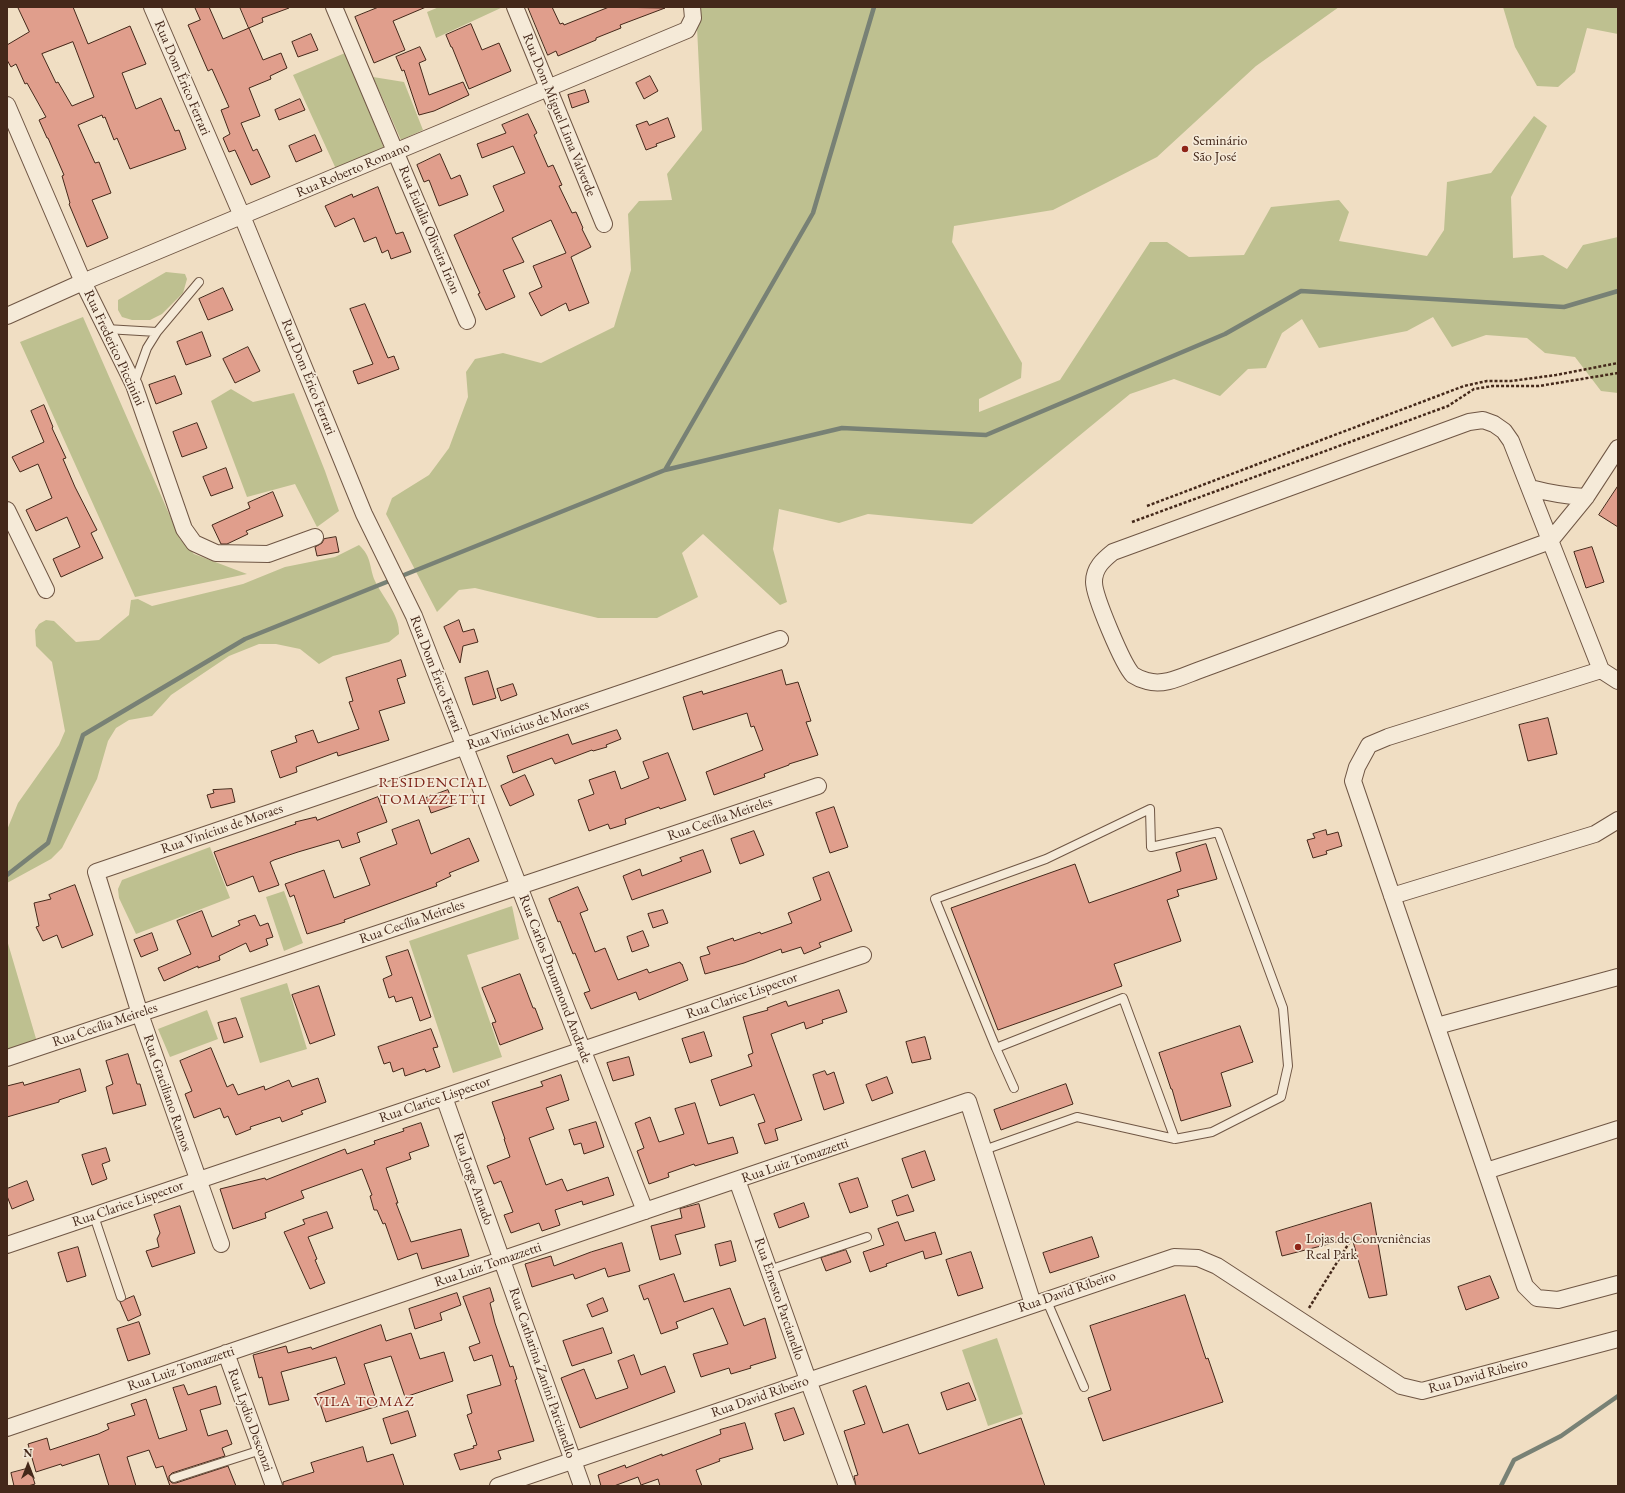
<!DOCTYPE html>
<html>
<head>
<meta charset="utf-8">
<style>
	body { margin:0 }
	#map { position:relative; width:1625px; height:1493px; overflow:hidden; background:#f0dec3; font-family:"EB Garamond",serif }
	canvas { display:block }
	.frame { position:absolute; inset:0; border:8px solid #44281a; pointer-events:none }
	.north { position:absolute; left:8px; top:1445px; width:40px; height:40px; -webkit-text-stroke:3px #f5ead8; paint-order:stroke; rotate:0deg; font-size:11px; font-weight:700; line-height:16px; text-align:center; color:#44281a }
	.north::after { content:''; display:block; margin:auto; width:14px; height:18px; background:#44281a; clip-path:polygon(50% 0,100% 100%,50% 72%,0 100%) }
</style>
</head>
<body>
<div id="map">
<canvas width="1625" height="1493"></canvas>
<div class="frame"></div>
<div class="north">N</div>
</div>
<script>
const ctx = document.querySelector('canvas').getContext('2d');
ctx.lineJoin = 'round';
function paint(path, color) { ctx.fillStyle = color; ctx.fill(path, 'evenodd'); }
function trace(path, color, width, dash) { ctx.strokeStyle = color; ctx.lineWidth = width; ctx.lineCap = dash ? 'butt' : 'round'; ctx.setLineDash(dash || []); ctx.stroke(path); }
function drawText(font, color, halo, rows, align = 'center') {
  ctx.font = font + ' "EB Garamond",serif'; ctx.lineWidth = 3.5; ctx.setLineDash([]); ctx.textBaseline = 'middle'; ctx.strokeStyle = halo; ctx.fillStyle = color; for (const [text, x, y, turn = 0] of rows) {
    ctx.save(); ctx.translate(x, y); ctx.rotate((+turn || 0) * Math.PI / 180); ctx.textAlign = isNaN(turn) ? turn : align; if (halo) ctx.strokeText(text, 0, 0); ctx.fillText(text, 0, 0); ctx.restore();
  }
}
paint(new Path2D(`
	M439,7H503L436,38L427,12Z
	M696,7H1339L1256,66L1157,157L1053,210L954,226L952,242L1022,363L1021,378L979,399V412L1060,380L1150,242H1167L1189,257L1244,255L1271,207L1339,200L1349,212L1339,241L1427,256L1444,230L1447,182L1491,173L1534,116L1547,126L1511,197L1513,258L1543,255L1567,269L1583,245L1618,237V393L1601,391L1575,357L1545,353L1527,338L1486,335L1452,347L1433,317L1407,331L1319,348L1302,319L1282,333L1266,368L1248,369L1220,396L1174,379L1130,394L972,524L868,514L839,523L779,509L773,549L787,602L780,605L703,534L682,553L698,597L657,618H598L475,588L459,590L437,612L386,514L392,498L429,475L449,448L468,397L466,372L475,359L503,353L541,363L614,327L631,270L628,214L639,201L672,200L667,174L702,130Z
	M1503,7H1618V34L1587,28L1575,72L1558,87L1537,86L1515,47Z
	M345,53L384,148L336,169L293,75Z
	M373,77L404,82L423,130L401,140Z
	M166,272L185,274L187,279L183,293L162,314L150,320H132L122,317L118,310V300Z
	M83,317L180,539L194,554L247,574L135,597L20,342Z
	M231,389L253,402L294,393L325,471L339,511L317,527L295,484L247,497L211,401Z
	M359,545C372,557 369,567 375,581C383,598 400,615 399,634L389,642L333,656L319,664L300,649L276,644H259L229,656L171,695L152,716L129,720L116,728L108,741L97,779L62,848L51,859L7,883V830L18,803L59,745L65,731L52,662L36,646L35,630L39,624L46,620L54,621L76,642L99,640L129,615L131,600L138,599L152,606L243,584L285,567L335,557Z
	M210,847L230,898L136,934L119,898L118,889L122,880Z
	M284,891L303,943L284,951L266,897Z
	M512,906L519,939L467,955L502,1057L453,1073L409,941Z
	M7,940L37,1042L7,1052Z
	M287,983L307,1049L260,1063L240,998Z
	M207,1010L218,1039L170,1057L158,1029Z
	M997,1338L1023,1414L988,1426L962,1350Z`), '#bec090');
trace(new Path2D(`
	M665,470L813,213L874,7
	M7,875L48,843L83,735L245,639L665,470L842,428L986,435L1225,334L1301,291L1564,307L1618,291
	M1501,1486L1514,1460L1561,1436L1618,1396`), '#788175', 4.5);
const building = new Path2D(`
	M18,7H73L88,44L130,26L146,64L122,73L136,109L161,98L175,131L179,130L186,149L130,169L117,138L114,140L105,117L103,118L102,115L78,125L95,163L99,162L111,193L92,200L108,238L87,247L69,204L70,203L62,176L64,175L48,138H47L39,120L46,117L27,83L25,84L16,64L11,67L7,60V45L29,32ZM73,42L94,97L72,106L58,82L56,83L42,54Z
	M195,7H209L223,39L249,28L263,60L281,53L287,68L270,76L271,79L249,88L260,116L241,123L253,151L257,149L270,177L251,185L235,150L229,152L223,138L230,134L221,110L229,107L212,69L208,71L188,25L200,20Z
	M240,7H288L289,8L262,18L263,22L249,28Z
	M379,7H426L393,21L405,50L374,63L355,17Z
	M528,7H552L560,24L563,23L564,25L609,7L665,8L620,25L621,28L596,38V40L558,56L556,51L548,55Z
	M471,24L482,50L499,43L511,71L469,89L452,47H451L446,35Z
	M311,34L318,50L298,57L292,42Z
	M420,47L426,60L419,63L429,95L463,82L469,95L434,111L419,115L404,70L402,71L396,57Z
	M650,76L658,91L644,99L636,83Z
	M585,90L589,102L572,108L568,95Z
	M300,99L305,110L279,120L275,110Z
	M528,114L537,133L534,135L548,167L553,165L562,185L559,186L572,213L576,212L583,228L582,229L591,247L571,257L589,303L569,311L566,303L541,316L529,293L542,287L533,266L566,253L551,220L512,238L524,262L503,270L515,297L486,310L478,294L480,293L469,269L454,235L504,211L493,186L525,173L513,146L482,158L477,144L506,133L502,125Z
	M668,118L675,137L656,144L657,146L646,150L636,125L647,121L649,125Z
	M315,135L322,151L296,162L289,146Z
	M440,154L451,179L460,175L468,195L439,206L429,180L424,182L417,165Z
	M378,187L396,234L403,232L411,252L391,259L388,250L382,253L376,237L364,242L354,218L335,227L325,206L352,194L353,197Z
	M223,288L233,310L208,320L199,299Z
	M365,304L388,358L394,356L399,369L358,384L353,371L373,364L350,309Z
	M202,332L211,356L186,365L177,342Z
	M248,347L260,371L235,383L223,359Z
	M175,376L182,394L156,404L149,385Z
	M44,405L53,427L52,428L66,458L63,459L75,487L97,530L91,533L103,558L61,577L53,559L80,547L67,517L36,531L26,510L52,498L38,464L20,472L12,457L44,442L31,411Z
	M197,423L207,448L182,457L173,432Z
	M226,468L233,488L211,496L203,477Z
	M1618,486V527L1599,515Z
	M273,492L283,516L246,531L248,534L227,544H221L212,525L250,508L248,503Z
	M336,537L339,552L317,556L315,547L322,543L324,539Z
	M1592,547L1604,582L1586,588L1574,552Z
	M459,620L463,632L474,629L478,642L463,646L460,663L444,627Z
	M401,660L406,676L397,679L405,703L379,711L389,740L338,756L337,752L296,767L297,772L280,778L271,751L297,742L295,736L313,730L318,743L359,729L349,702L353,701L346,678Z
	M782,670L786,685L798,682L811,721L806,722L818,755L789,764V765L764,774L765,777L714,795L706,772L763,750L754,726L751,727L747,713L693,730L683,697L702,691L703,694Z
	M488,671L496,698L473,705L465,678Z
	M513,684L517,695L501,701L497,689Z
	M1548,718L1557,754L1528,761L1519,725Z
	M617,730L621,739L606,745L607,747L593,751L592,750L555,764L552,758L513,773L507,756L568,734L572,744Z
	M668,753L686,800L660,809L659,807L625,819L626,824L610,829L608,824L589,831L578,800L594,794L589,780L615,771L621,789L649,778L643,762Z
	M525,775L534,795L510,806L501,786Z
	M232,789L235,802L211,808L207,795L214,793L213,790Z
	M448,790L454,805L431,813L426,798Z
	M378,797L387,822L357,833L360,842L342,848L339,840L298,852L274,860L270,862L279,885L259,892L253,876L227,886L214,852L296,824L295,822L316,817L317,820Z
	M834,807L848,847L830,853L816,813Z
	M419,820L431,854L469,838L479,861L449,873L451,876L436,883L437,886L344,920L345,922L307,934L294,895L290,897L285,884L324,870L334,898L370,885L360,858L397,844L392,830Z
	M1326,830L1327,835L1338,832L1342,846L1326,851L1327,854L1313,858L1307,840L1315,838L1313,834Z
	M754,831L764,855L740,864L731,839Z
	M1206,844L1217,879L1177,890L1179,896L1167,900L1181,941L1114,964L1122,986L998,1030L951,908L1075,864L1089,903L1181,871L1176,853Z
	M703,850L711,872L632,900L623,876L640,869L642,876L682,861L680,858Z
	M829,872L852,931L819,943L821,947L804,954L801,947L782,953L781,949L744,963L705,974L700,957L710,954L707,947L733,938L734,941L760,932L761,934L792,923L788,913L821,900L813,878Z
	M75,885L93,935L62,948L57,935L43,941L36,927L39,926L34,903L51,899L49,895Z
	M578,887L588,910L580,913L595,952L605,948L618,980L647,969L649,973L680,962L681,964H682L688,980L639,1000L636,992L591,1009L584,993L590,991L575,953L573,954L560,921L558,922L549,899Z
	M663,910L668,923L653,928L648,914Z
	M202,911L212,937L240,925L238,921L255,915L260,926L268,923L273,937L266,939L268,945L250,952L246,943L219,956L220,960L198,968V966L164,981L158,968L191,954L177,921Z
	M643,931L649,946L632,952L627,937Z
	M152,933L158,950L141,957L134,940Z
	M408,950L431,1017L420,1021L412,997L396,1002L394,996L389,998L383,979L392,975L386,957Z
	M520,974L533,1008H535L543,1029L500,1045L492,1023L496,1022L482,988Z
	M319,986L335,1035L310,1044L292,995Z
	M839,990L847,1012L822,1020L823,1023L806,1029L804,1022L771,1034L802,1120L775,1129L778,1140L765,1144L758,1124L765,1122L754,1094L720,1106L711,1080L752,1066L748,1055L753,1053L743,1017L768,1010L767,1008L786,1001L788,1006Z
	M236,1018L243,1037L224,1043L218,1023Z
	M1240,1026L1253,1062L1221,1073L1231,1106L1181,1121L1172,1089H1171L1159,1053Z
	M431,1029L438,1047L433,1048L440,1067L426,1072L425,1069L405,1076L403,1068L393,1072L390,1062L384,1064L378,1047Z
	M704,1032L712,1056L690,1063L682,1039Z
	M925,1037L931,1059L912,1063L906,1042Z
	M211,1048L227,1087L233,1084L238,1095L264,1086L265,1090L289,1080L292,1087L318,1078L326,1102L301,1111L303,1114L282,1122L280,1117L250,1127L251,1129L236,1135L228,1116L224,1118L220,1108L194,1118L185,1094L192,1091L180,1061Z
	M128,1054L137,1084H140L146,1105L113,1114L106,1087L113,1084L106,1061Z
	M629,1057L634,1075L613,1081L607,1063Z
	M80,1069L86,1091L59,1100V1102L7,1117V1086L23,1082L24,1085Z
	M825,1071L827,1075L834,1072L844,1103L824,1110L813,1075Z
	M561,1075L569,1100L546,1108L554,1129L529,1138L546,1185L562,1179L567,1191L608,1177L614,1195L583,1205L582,1201L555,1210L560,1225L542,1231L539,1223L511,1233L504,1215L513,1212L501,1181L494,1184L487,1166L510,1157L504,1139H505L492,1102L543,1086L541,1082Z
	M887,1077L893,1093L872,1101L866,1085Z
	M1066,1084L1073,1104L1001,1130L994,1110Z
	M695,1103L708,1144L733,1137L738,1153L695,1166L694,1164L668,1173L669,1177L649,1184L637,1151L644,1148L635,1123L650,1117L659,1142L684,1134L675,1109Z
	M596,1122L604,1147L584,1154L581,1143L574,1145L569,1130Z
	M421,1123L429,1146L409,1153L411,1159L386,1168L398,1203H396L411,1242L461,1229L469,1256L422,1269L417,1253L398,1260L385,1223L383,1224L377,1210H374L370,1196L372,1195L362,1169L301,1191L304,1198L265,1213L266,1218L233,1229L220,1189L265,1178L266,1180L345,1149L347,1154L375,1144L374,1141L404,1131L403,1129Z
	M106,1148L110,1161L102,1164L107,1179L92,1185L82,1155Z
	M925,1151L935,1180L912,1188L902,1159Z
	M858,1178L868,1207L850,1213L839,1184Z
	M27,1181L34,1200L12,1209L7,1196V1189Z
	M908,1195L914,1211L897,1216L892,1201Z
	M804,1203L809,1217L779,1228L774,1214Z
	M1371,1203L1387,1295L1369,1298L1352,1238L1282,1256L1276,1232Z
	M699,1204L705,1227L675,1235L681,1254L660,1260L651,1226L682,1218L680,1209Z
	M180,1206L195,1253L152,1267L146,1251L159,1247L157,1239L160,1233L154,1215Z
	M327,1212L333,1228L308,1237L317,1259L315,1260L325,1283L310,1289L284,1232L305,1224L303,1220Z
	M898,1222L905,1241L935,1232L942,1254L925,1259L923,1251L886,1264L887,1266L870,1272L863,1252L884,1245L878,1229Z
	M1092,1237L1099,1257L1050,1273L1043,1253Z
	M731,1241L736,1261L720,1266L715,1245Z
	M622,1243L630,1271L608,1277L605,1268L575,1279L573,1274L532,1287L525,1264L551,1256L554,1266L591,1252Z
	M78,1247L86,1276L67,1282L58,1253Z
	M846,1250L851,1262L826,1271L821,1258Z
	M971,1252L983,1288L958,1296L946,1260Z
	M674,1274L684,1302L730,1288L744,1326L765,1318L776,1358L750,1366L751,1368L731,1374L729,1368L701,1377L693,1354L728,1344L713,1308L676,1322L678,1328L661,1334L648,1298L644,1300L639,1286Z
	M1490,1276L1499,1298L1466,1310L1458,1287Z
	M490,1288L494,1301L490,1303L495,1323L510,1367L513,1366L517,1379L515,1380L534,1441L498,1451L501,1459L460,1470L454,1454L474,1448L473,1446L477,1445L467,1415L472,1413L467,1395L501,1385L492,1355L474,1361L469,1347L480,1343L463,1297Z
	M457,1293L461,1305L440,1313L442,1320L415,1329L409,1309Z
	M1185,1295L1206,1359L1208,1358L1223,1402L1103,1441L1088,1398L1111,1390L1090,1326Z
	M134,1296L141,1315L128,1321L120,1302Z
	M603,1298L608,1311L592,1317L587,1305Z
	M139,1322L150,1354L128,1361L117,1329Z
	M381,1325L386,1341L411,1333L420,1359L444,1352L453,1381L405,1397L391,1356L364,1364L378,1406L326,1422L317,1394L345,1384L336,1357L281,1372L289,1400L269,1405L262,1377L259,1378L253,1355L286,1346L288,1353L311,1347L312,1349Z
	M603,1328L612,1353L572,1366L563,1341Z
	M634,1355L641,1375L665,1366L675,1392L580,1428L561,1378L584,1369L596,1399L628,1388L618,1361Z
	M969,1383L976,1400L947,1410L941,1393Z
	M184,1385L188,1395L216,1386L221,1404L200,1410L208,1436L227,1430L232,1444L222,1448L225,1456L172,1473L169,1476V1480L172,1483H176L228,1466L236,1486H170L163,1466L156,1468L149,1450L127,1457L136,1486H109L99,1454L62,1466L61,1464L36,1472L28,1444L47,1438L50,1450L98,1434L109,1429L107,1424L135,1415L131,1404L146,1399L159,1439L187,1430L173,1388Z
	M866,1386L883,1433L908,1424L919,1454L1021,1418L1045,1486H856L854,1476L858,1475L844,1431L865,1424L853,1391Z
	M794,1408L804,1434L784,1441L775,1414Z
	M408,1411L416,1436L391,1444L383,1419Z
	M745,1423L753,1449L719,1459L720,1461L696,1470L702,1486H660L658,1479L641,1485L638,1477L614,1486H601L598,1475L625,1465L626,1468L662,1454V1456L721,1434L720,1430Z
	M363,1447L367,1462L393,1454L404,1486H283V1482L314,1472L311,1463Z
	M30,1468L35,1484L28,1486H14L11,1473Z`);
paint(building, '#e09e8c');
trace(building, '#44281a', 1);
const service = new Path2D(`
	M106,329L157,332L147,348L134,384
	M157,332L199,282
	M1014,1088L996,1048L1123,998L1175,1139
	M984,1150L1077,1117L1175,1139L1212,1132L1281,1097L1288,1066L1283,1008L1218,832L1151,847L1150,809L1046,859L935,899L996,1048
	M94,1216L121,1297
	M769,1270L867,1237
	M1046,1299L1084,1387
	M174,1478L261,1450`);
const minor = new Path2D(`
	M152,7L242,216L364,514L414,616L645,1211
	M334,7L467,321
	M515,7L604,224
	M7,105L83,282L134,385L184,529L194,543L216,553L268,554L315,537
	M7,316L83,282L687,30L693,18L692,7
	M1618,448L1586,497L1550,541L1197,671C1181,677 1164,686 1147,681C1143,680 1136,677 1133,675C1123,665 1094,596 1094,582C1094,568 1103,560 1113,552L1469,422L1483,420L1494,424L1504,431L1511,441L1601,670L1618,681
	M1530,488C1549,493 1566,496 1586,497
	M7,510L46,590
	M1601,670L1388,737L1369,745L1357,767L1353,781L1525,1286L1537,1298L1558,1300L1618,1284
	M1392,896L1595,834L1618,820
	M1437,1026L1618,977
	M7,1058L818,786
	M444,1097L582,1486
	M1486,1171L1618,1129
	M737,1180L808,1380L847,1486
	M221,1244L140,1014L96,872L780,639
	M7,1245L863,955
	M226,1353L274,1486
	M7,1428L968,1101L1033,1304
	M498,1486L1174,1257L1198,1258L1217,1266L1401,1386L1422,1391L1618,1339`);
trace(service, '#6f5644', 10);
trace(minor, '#6f5644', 18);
trace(new Path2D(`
	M1147,506L1464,386L1487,381H1511L1556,375L1618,363
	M1132,522L1448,406L1474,389L1493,386H1539L1618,373
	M1309,1308L1352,1238`), '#44281a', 2.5, [3, 2]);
trace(service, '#f5ead8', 8);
trace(minor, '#f5ead8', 16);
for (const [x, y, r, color] of [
	[1185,149,4,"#8f2418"],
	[1298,1247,4,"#8f2418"]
]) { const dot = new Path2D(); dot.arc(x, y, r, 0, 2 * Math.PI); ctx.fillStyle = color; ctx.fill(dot); trace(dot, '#f5ead8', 1.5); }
drawText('14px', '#44281a', '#f5ead8', [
	["Rua Dom Érico Ferrari",182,78,67],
	["Rua Dom Miguel Lima Valverde",559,115,68],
	["Rua Roberto Romano",353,170,-23],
	["Rua Eulalia Oliveira Irion",429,230,67],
	["Rua Frederico Piccinini",114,348,65],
	["Rua Dom Érico Ferrari",308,377,68],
	["Rua Dom Érico Ferrari",436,674,69],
	["Rua Vinícius de Moraes",528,725,-19],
	["Rua Cecília Meireles",720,819,-19],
	["Rua Vinícius de Moraes",222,829,-19],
	["Rua Cecília Meireles",412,922,-19],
	["Rua Carlos Drummond Andrade",555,979,69],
	["Rua Clarice Lispector",742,996,-19],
	["Rua Cecília Meireles",105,1025,-19],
	["Rua Graciliano Ramos",167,1093,71],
	["Rua Clarice Lispector",435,1100,-19],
	["Rua Luiz Tomazzetti",795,1161,-19],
	["Rua Jorge Amado",473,1179,71],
	["Rua Clarice Lispector",128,1204,-19],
	["Rua Luiz Tomazzetti",488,1265,-19],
	["Rua David Ribeiro",1067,1292,-19],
	["Rua Ernesto Parcianello",779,1299,71],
	["Rua Luiz Tomazzetti",181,1369,-19],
	["Rua Catharina Zanini Parcianello",542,1373,71],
	["Rua David Ribeiro",1478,1376,-15],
	["Rua David Ribeiro",760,1397,-19],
	["Rua Lydio Desconzi",250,1420,70]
]);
drawText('14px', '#44281a', '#f5ead8', [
	["Seminário",1193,141],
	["São José",1193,157],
	["Lojas de Conveniências",1306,1239],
	["Real Park",1306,1255]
], 'left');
ctx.letterSpacing = '1px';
drawText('15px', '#7a1f14', '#f5ead8', [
	["RESIDENCIAL",433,783],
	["TOMAZZETTI",433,800],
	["VILA TOMAZ",364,1402]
]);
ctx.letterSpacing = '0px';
</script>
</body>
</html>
